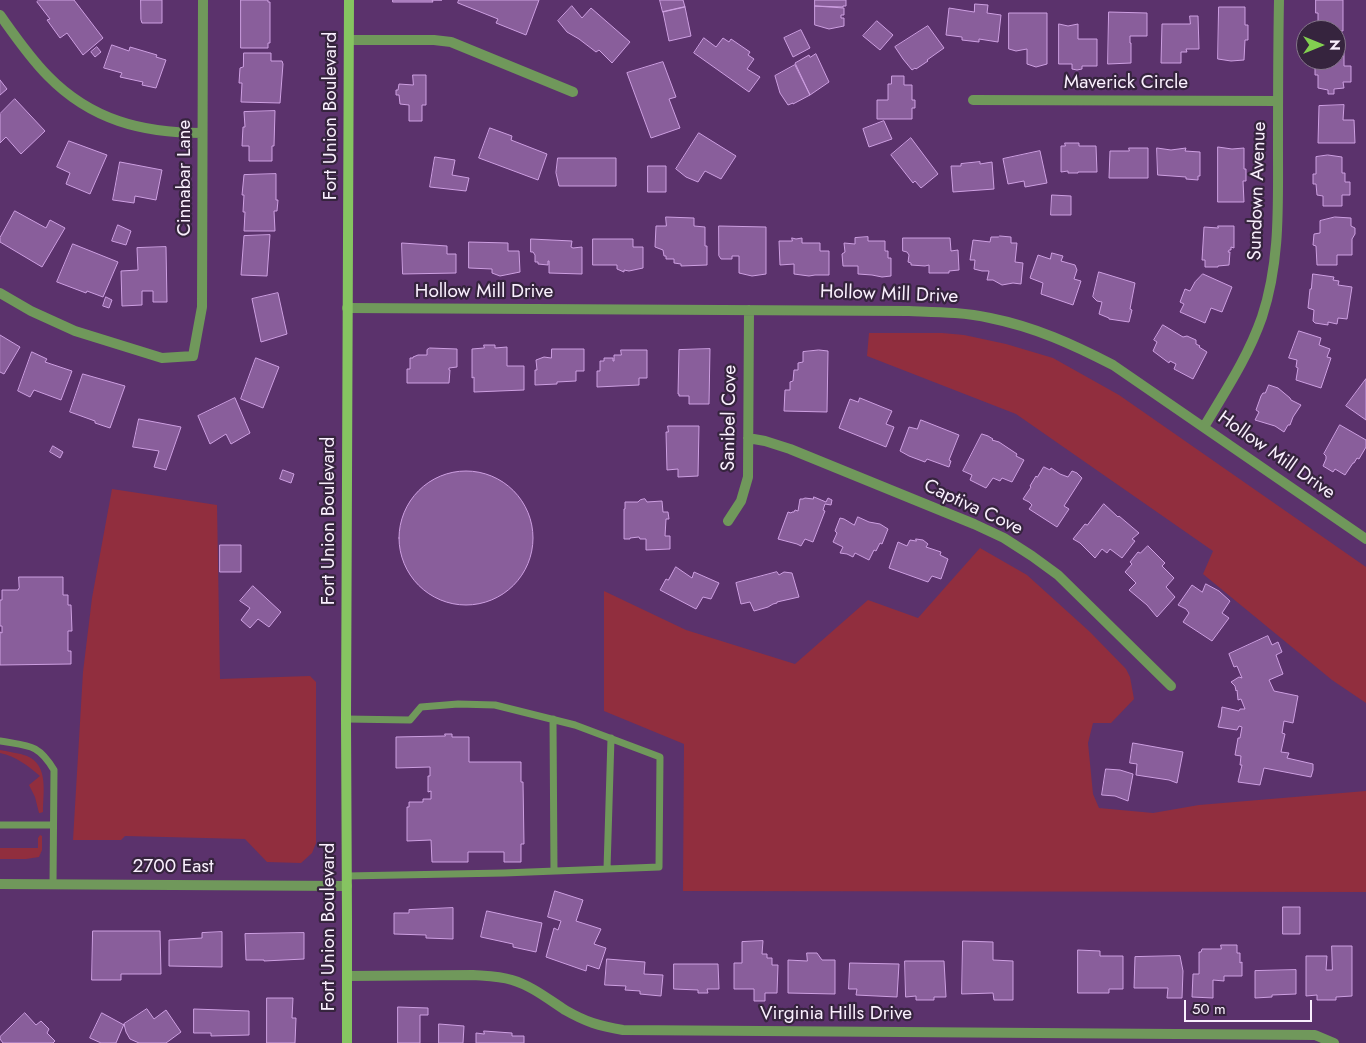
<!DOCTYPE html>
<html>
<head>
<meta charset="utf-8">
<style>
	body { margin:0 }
	#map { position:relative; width:1366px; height:1043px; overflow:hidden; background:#5b326c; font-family:Jost,sans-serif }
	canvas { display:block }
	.north { position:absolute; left:1296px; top:20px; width:50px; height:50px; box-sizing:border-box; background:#36243e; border:1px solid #84758a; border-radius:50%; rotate:90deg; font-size:14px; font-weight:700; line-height:20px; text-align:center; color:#f9effd }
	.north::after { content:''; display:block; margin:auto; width:18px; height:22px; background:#82d050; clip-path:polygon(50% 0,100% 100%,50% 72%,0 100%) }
	.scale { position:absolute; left:1184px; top:1000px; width:128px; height:22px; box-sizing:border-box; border:2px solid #f9effd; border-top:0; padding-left:6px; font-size:15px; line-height:18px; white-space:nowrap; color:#f9effd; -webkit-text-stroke:4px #36243e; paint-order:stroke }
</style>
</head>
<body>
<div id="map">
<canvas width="1366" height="1043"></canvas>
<div class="north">N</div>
<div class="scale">50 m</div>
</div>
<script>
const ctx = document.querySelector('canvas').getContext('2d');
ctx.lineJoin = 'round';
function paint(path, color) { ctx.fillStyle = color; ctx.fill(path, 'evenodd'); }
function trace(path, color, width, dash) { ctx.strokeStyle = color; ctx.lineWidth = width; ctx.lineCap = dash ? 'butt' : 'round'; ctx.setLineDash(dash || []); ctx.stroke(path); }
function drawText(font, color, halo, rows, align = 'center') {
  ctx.font = font + ' Jost,sans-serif'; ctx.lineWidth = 4.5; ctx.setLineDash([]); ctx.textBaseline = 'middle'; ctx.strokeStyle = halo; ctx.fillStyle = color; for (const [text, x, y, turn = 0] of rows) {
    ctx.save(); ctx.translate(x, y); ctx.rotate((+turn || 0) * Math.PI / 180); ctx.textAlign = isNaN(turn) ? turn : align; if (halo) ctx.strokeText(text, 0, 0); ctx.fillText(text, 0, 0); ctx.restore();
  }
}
paint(new Path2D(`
	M869,333H942L964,335L1006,344L1053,358L1119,395L1366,567V703L1332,680L1203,574L1213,551L1016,414L867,356Z
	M112,489L217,505L220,679L310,676L316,682V843L312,853L301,863L267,862L245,839L125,836L121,840H73L83,672L92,598Z
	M980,548L1027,575L1090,632L1126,669L1130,677L1134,699L1111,723H1093L1088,743L1093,794L1099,808L1153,813L1199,805L1366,791V892L683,891L684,744L604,711V591L686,630L795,664L868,600L918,618Z
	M0,750C9,752 19,753 27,756C49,765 43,793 43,812L40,813H39L35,797L29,785L40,776C28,766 16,756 0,753Z
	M40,835L42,836V850L39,857L26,859H0V848H38V838Z`), '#912e3e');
const building = new Path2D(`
	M39,0H74L103,38L83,55L67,33L60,38L47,20L50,19L37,2Z
	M141,0H162V23H142L141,20Z
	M241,0H268V2H270V43H268V48H241Z
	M393,0H442H432L433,2H393Z
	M459,0H539L526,35L496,23L498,19L458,3Z
	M660,0H683L685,7L663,12Z
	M815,0H846V6H843V7L815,6Z
	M1316,0H1343V31L1318,30V13H1316Z
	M975,4L988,5L987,13L1001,15L998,42L979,39V42L962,40V37L946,35L949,8L974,12Z
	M572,6L582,18L591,8L630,42L612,63L599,50L596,52L579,39L567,32L558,21Z
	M815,6L844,8V15H841V18H844V26L829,29L815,25Z
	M685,7L691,36L669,41L663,12Z
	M1219,7H1245V25H1248V40H1245L1244,60L1231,61L1218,59Z
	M1109,12L1147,13V36H1130V43H1131V63L1108,64Z
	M1009,13H1047V64L1036,67L1027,64V49L1016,51L1009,49Z
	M1190,16H1198L1199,49H1186L1187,52H1181V63H1161L1162,24H1190Z
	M877,21L893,35L880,50L863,36Z
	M1059,24L1068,26L1078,24V39H1097V66H1082V69L1077,70L1072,69V64H1059Z
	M928,26L944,48L927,60L928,61L916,69L915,68L912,70L903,59L895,47Z
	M801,30L810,48L793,57L784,38Z
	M704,38L716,47L723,38L729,42L731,39L750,52L748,55L754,59L747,69L760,77L749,92L694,53Z
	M1336,43H1344V66H1351V82H1343L1344,88L1334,89V94H1328V90L1318,88V75H1315V62H1318V60H1336Z
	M112,45L129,51L130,47L157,55L156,57L166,60L156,88L142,85L143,82L120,77L122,73L104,68Z
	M97,47L101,52L95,57L91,52Z
	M244,53H271V61H282L283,64L280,103L241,102L242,83H239L240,68L243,67Z
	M816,54L829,82L810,95L795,63L809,55L810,57Z
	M663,62L676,97L669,99L680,128L651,138L627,73Z
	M795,65L810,95L793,104V103L788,105L780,93L775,76Z
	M413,75H426V105H422V121H409V105L400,104L399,95H396V90H398L399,84L413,85Z
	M892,76H904V85H912V100H915V108H912V119H877V100H888V84H891Z
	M0,80L7,89L0,95Z
	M15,99L45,131L21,154L6,137L0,143V114Z
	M1344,105L1343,120H1354L1355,143H1318L1319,106Z
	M275,111L274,146H272V161H249V146H242L243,127H245L244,112Z
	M884,121L892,139L869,147L863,129Z
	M490,128L512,136L511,140L547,154L538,180L479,158Z
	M699,133L736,156L721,179L705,171L698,182L686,177L676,169Z
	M911,138L938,174L921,188L915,181L913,183L891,155Z
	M69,141L107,155L90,194L66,184L70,173L57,167Z
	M1065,143H1079V146H1096L1097,172H1078V173H1068V171L1061,172V146H1065Z
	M1218,147L1232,149L1244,148V169H1246V181H1243L1244,202H1218Z
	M1129,148H1148V178H1109L1110,151H1129Z
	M1157,148L1171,150L1186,148L1185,151L1200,152V176H1198V180L1186,179V177L1158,175Z
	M1040,151L1047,183L1025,187L1024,181L1008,184L1003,159Z
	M1328,155L1342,157V173H1345V182H1350V195H1342V206H1323V196L1317,195L1316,184H1313V174H1316V157Z
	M435,157L455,160L452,175L469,178L466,191L430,187Z
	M558,158H616V186H559L556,173Z
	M120,162L162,170L156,200L135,196L134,203L113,200Z
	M980,162V164L992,162L994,189L953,192L951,166H961V164Z
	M648,166H666V192H648Z
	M276,174V200H278L277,211H274L275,231H244L245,212H243L244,195H242L244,175Z
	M1052,195L1071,196V215H1051Z
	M15,211L46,228L50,220L65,228L42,267L0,242V238Z
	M666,217L694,218V226L705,227V246H707V265L681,266V264L674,263V259H666V256H664L663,250L655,247L656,226H666Z
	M1335,217L1351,218V226L1355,228V234L1352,239V255H1337V265H1317L1316,246L1313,245L1314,234L1320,233V221Z
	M118,225L131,231L126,245L112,241Z
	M719,226L766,227V274L752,276L739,273V256H732V259H721L719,256Z
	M1218,226H1234V248L1231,247V250H1229L1228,252H1230L1229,265L1218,266V267H1205V260H1202L1204,227L1218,228Z
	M270,235L267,276L241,275L244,236Z
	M1000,236L1011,237V243H1017L1015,262L1023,263L1021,284L1013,283L1002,285L993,280H987L989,271H982L974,269L975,260H970L973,240L990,242L991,237H998Z
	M868,237V241H885V251H888V258H891V276L882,277L872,275L858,274V266H843L842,254L845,252L844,243L855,244V238Z
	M792,238L796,239L802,238V243H820V251H829V275H815L809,276L794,274V264L780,265L779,241H792Z
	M903,238H950L951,251L958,250L959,270L949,271V273H929V265L925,266L911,265V263L908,262L909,255L907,252L903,251Z
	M531,239L572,241L571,247L573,248L582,247V274L549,273V261H548V265L538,264V262H535V255L533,252H531Z
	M593,239H633V247H643V268L629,271L624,270V272L617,269V265H593Z
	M469,242L508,243V251H519L520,272L500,276L492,273V269L469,268Z
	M402,243L447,246V254H456V273L403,274Z
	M73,244L118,262L103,297L87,291L86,293L57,282Z
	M166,247L167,302H153V291H142V305L122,306L121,271L138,270L137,248Z
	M1052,253L1063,256L1061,261L1075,265L1077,270L1074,279L1081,281L1073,305L1041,294L1043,283L1030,278L1038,255L1050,259Z
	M1099,272L1135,283L1130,309L1132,310L1129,322L1109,319V318L1099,314L1102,302L1097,301L1093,297Z
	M1203,274L1232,287L1222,312L1211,308L1205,323L1180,312L1184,304L1180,302L1185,289L1190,291L1195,282Z
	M1313,274L1334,277L1333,280L1339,281L1338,285L1352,287L1347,319L1338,318L1337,324L1328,322V325L1315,323L1313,321L1314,310L1308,308L1310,289H1311Z
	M278,293L287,334L261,342L252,299Z
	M106,297L112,300L109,308L103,306Z
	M1163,325L1183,337L1187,336L1196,340V344L1200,346L1199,347L1207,352L1193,379L1174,369L1176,364L1170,361L1169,363L1153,351L1157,342L1154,340Z
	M1299,331L1321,338L1319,345L1330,349L1327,357L1331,358L1321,388L1296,380L1298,368L1296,367L1297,360L1289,358Z
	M0,335L20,347L4,374L0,372Z
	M484,345H495V348L507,347V366H524V390L474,392V377L472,378V349L484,348Z
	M430,348L457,349V367L449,368V370H450L449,383H407V369H410V358H413V357L418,355H427V350Z
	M552,349H584V371H576V381L557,382V384L535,385V370H537L536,360L544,357L551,358Z
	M710,349L709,404H689V396H679V394H678L679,350Z
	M621,350H647V378H639V385L597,387V371H600V361H604V358H613V361H614V355H621Z
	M819,350L828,351L827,412L784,411L785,390H790V382L793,381L794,370H798V363L803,362V352Z
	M32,352L47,359L45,362L72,371L61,400L34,390L30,397L18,391Z
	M256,358L279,367L263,408L241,399Z
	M83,374L125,386L110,428L95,423V421L70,412Z
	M1366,379V420L1346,406Z
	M1269,385L1278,388L1290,398L1291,400L1301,405L1293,417L1290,425H1288L1284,432L1275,426L1255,420L1259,412L1256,410L1261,396L1263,393H1265Z
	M235,398L250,433L231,444L226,434L210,444L198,416Z
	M860,398L892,411L886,424L894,427L886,447L839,428L850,399L858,402Z
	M139,419L181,427L166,470L154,467L159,451L133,447Z
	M921,420L959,435L949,460L951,461L949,467L927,459L925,462L909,456L900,451L909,427L917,429Z
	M1340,425L1366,440V447L1359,459L1357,458L1354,463H1353L1345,475L1335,469L1333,472L1323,466L1326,459V456L1324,454Z
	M668,426H699L698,476L678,477V469L667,470L666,432H668Z
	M982,434L988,436L993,439L992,440L999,442L1017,454L1016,456L1024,460L1012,482L1002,478L1000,481L993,478L986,488L970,480L972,475L963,471Z
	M53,446L63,452L60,458L50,452Z
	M1044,467L1050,470L1051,468L1060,474L1068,477L1072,471L1077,473L1082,478L1064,506L1069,509L1057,527L1029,509L1032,505L1029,502L1023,499L1031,487L1030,486L1036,476L1037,477Z
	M283,470L294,474L291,483L280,479Z
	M399 538a67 67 0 1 1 134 0a67 67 0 1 1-134 0Z
	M814,497L826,502L828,498L832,500L831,505L825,504L823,510L825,511L813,542L805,539L801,546L797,544L778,539L788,512L791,513L792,512H794L795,510L798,511L800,499H803L805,498L813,499Z
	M645,499L647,502L662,501L663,512H668L669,519H666L665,536H670V549L646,550V539H640L639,537L630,538V539H624V509H625V502H638L640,500Z
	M1104,504L1118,517L1119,516L1139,533L1132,539L1135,541L1122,558L1110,549L1107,553L1102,549L1095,558L1080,543L1073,539L1085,524L1087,525Z
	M858,517L869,522L880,524L888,529L882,544L880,543L876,551L874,550L869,560L855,553L853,557L847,554L840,553L843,547L833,542L837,533L835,531L840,518L844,519L854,525Z
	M916,539L923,540L928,544L926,547L941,552L940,555L948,559L941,579L932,576L928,582L889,568L898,542L907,546L910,540L916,541Z
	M220,545H241V572H220Z
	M1148,546L1165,563L1162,566L1174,578L1166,587L1175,597L1157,617L1147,605L1129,590L1136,583L1125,572L1132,564L1130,562L1138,552L1140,553Z
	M676,567L692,578L694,572L719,583L711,599L703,597L696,609L660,590L666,579L668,580Z
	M777,572L779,575L784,572L792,573L799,597L777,602V603L773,604L768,607L754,611L750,602L741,604L736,583Z
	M19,577H63V595H68V605H71L72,631H68V651H71V664L0,665V632L2,633V626H0V600H2V590H18L19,588Z
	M1206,584L1219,591L1230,601L1222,613L1229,618L1212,641L1183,622L1189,613L1186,609L1178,605L1192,585L1202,592Z
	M253,586L281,612L269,627L258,619L250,628L241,620L250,608L240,601Z
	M1268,636L1272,645L1278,642L1282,652L1276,655L1283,674L1269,680L1274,691L1298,696L1293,723L1284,721L1282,733L1285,734L1281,752L1289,753L1287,758L1313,764V770L1311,777L1264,768L1260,785L1238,782L1242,765H1240L1241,756L1235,755L1238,738H1240L1242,727L1239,726L1237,730L1218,727L1221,716L1222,707L1239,711L1240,709H1245L1241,699L1238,700L1237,690L1236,691L1235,686L1231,682L1239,677L1242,678L1237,666L1234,667L1229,654Z
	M445,734H452V737H469V762H521V782H523L524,844H521V862H504V852H468V862H432L431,840L407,841V807H409V802H423V799H431V791L428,792V776H430V767L396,768V737L445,736Z
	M1133,743L1183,752L1177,783L1169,780L1136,775L1137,764L1130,763Z
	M1106,769L1120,770L1133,774L1128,801L1115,796L1102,795Z
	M555,891L583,900L576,921L601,929L594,944L606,948L599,969L587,965L586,971L546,957L554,928L558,930L561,921L548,917Z
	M1283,907H1300V934H1283Z
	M453,908V939L426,938V935L394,934V913H409V910Z
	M487,911L542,923L536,952L513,947V944L481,937Z
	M93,931H160L161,974H121V980H92Z
	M222,932V967L169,966V940L202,938V933Z
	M304,933V959L264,961V960H246L245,934Z
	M763,941L762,954H767V958H772V965H778L777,993H765V1001H754V989H734V963H742V942Z
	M963,941L993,942V960L1013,961V1000H994L993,993L962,994Z
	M1221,945H1237V953H1240V963L1242,962V976H1224V981L1213,980V998L1192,997L1193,974H1199V952H1201L1202,949H1221Z
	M1332,946H1352V996L1336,997V1000H1317V995L1306,996V956H1327L1326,970H1332Z
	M1078,950L1100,951V956H1123V989H1109V993H1078Z
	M807,953H817L822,960H835V994L788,993V960L807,961Z
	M1180,956L1183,971L1182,998H1167L1168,988H1134L1135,957Z
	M607,959L645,962L644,974L663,975L661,996L640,994V991L625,990L626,986L605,985Z
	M905,961H944L946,997H934V1000H916V996L906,997Z
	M850,963L899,964L897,997L856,995L857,989H849Z
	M674,964H718L719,989H707L708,993H698V990L674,989Z
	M1296,970V994L1272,995V997L1255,998V971Z
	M267,998H293L292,1018H296L295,1043H267Z
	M398,1007L428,1008V1015H420V1043H398Z
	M147,1009L154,1019L166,1010L181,1032L166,1043H139L130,1039L126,1032L124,1024Z
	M194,1009L249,1011V1035L211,1036V1033H194Z
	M25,1013L36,1025L41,1021L49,1029L47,1033L55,1041L53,1043H3L0,1039V1037Z
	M102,1013L124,1025V1024L116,1043H101L90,1038Z
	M439,1024L464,1026L463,1043H439Z
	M484,1031L512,1033V1036H524V1043H476V1033L484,1034Z`);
paint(building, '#895e9b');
trace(building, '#cd9fe1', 1);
trace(new Path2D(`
	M346,719L410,720L421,707L458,704L495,705L575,725L660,757L659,867L504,873L346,876
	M553,719L554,871
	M0,741C28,746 38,743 54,770L53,884
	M0,825H53
	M607,869L611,738`), '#70985b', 7);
trace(new Path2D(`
	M0,15C15,36 30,58 48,76C91,120 142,133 202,133
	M349,40H434L451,42L573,92
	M973,100L1278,101
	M0,293L31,311L75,331L162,358L193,356L202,307L203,0
	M347,308L909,311C936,312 963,312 990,318C1035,327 1072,344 1113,365L1366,539
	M1204,427C1226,390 1248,357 1262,317C1280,263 1278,207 1278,152C1278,101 1278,51 1279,0
	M748,438L765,441L790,449L974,524L1004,538L1032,556L1058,575L1171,686
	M728,521L741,501L748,477L749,310
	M347,976L473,975C486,976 499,976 512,980C532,986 548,999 565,1010C586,1022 599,1026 623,1030L1315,1035L1334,1043`), '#70985b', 10);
trace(new Path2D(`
	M0,884L347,886`), '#70985b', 10);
trace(new Path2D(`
	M347,1043V920L346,719L349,0`), '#86c461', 10);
drawText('19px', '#f9effd', '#36243e', [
	["Maverick Circle",1126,83],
	["Fort Union Boulevard",331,116,-90],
	["Cinnabar Lane",185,178,-90],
	["Sundown Avenue",1258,191,-88],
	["Hollow Mill Drive",484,292],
	["Hollow Mill Drive",889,295,2],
	["Sanibel Cove",730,418,-89],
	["Hollow Mill Drive",1276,456,35],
	["Captiva Cove",973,508,25],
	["Fort Union Boulevard",329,521,-90],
	["2700 East",173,867],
	["Fort Union Boulevard",329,927,-90],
	["Virginia Hills Drive",836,1014]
]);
</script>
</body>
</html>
